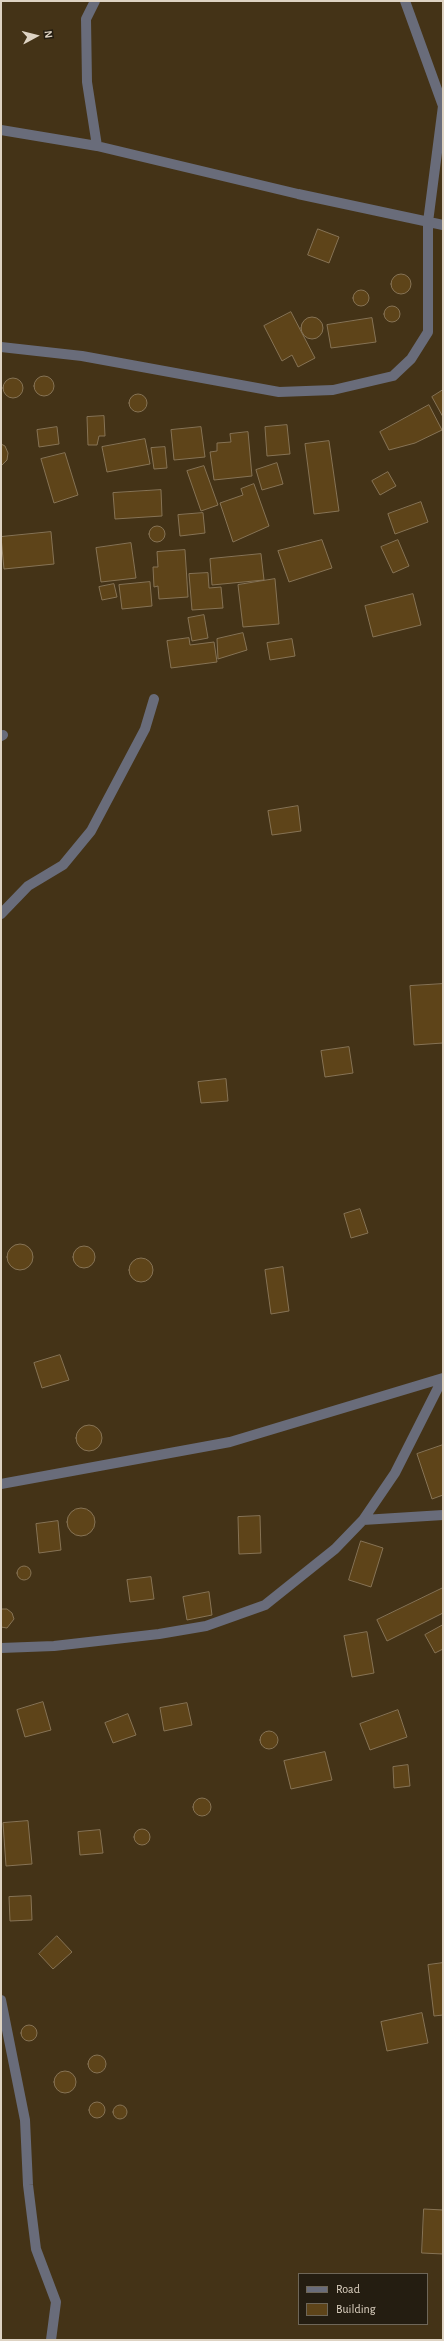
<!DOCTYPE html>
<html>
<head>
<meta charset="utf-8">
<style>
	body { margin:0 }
	#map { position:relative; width:444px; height:2341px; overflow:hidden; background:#443317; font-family:"Alegreya Sans",sans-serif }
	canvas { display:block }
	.frame { position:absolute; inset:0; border:2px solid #ded3c3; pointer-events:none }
	.legend { position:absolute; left:298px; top:2273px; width:130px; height:52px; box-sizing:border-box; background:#241d11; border:1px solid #6e6658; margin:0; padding:5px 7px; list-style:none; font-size:12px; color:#ded3c3 }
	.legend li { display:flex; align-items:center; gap:8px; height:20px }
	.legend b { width:20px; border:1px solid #6e6658 }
	.north { position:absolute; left:16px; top:16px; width:40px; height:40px; -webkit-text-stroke:3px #241d11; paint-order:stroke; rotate:83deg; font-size:11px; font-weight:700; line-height:16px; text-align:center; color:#ded3c3 }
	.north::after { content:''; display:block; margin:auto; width:14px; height:18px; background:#ded3c3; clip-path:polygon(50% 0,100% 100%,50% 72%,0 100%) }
</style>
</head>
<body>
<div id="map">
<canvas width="444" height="2341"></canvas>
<div class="frame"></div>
<ul class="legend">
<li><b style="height:5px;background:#696c7a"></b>Road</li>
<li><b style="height:11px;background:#5e4419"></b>Building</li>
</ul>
<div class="north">N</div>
</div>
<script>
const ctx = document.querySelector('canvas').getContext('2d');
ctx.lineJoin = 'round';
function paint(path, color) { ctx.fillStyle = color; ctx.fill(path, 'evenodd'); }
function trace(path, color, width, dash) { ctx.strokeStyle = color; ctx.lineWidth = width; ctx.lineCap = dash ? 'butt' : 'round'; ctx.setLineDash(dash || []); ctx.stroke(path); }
const building = new Path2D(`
	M318,229L339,237L329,263L308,255Z
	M391 284a10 10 0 1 1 20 0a10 10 0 1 1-20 0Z
	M353 298a8 8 0 1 1 16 0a8 8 0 1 1-16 0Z
	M384 314a8 8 0 1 1 16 0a8 8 0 1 1-16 0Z
	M291,312L315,358L298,367L292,355L282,361L264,326Z
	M301 328a11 11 0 1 1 22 0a11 11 0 1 1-22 0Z
	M372,318L376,342L331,348L327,325Z
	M34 386a10 10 0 1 1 20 0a10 10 0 1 1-20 0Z
	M3 388a10 10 0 1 1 20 0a10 10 0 1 1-20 0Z
	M443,390V417L432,397Z
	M129 403a9 9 0 1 1 18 0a9 9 0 1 1-18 0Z
	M429,405L442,430L415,443L389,450L380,432Z
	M104,416L105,436H99L97,445H88L87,417Z
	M287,425L290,454L267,456L265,427Z
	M57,427L59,444L39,447L37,430Z
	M201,427L205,457L174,460L171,430Z
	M248,432L252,476L214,480L210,452L217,451V443L231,442L230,434Z
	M145,439L150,464L107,472L102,447Z
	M329,441L339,511L314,514L305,444Z
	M1,444L5,446L8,453L7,460L1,466Z
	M165,447L167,468L154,469L151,448Z
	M65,453L78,495L54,503L41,459Z
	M277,463L283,484L262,490L256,470Z
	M204,466L218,505L201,511L187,471Z
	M388,472L396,486L380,495L372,481Z
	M254,484L269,526L233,542L220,503L243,495L241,489Z
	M161,490L162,516L115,519L113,493Z
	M421,502L428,522L395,534L388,514Z
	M203,513L205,533L180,536L178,515Z
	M149 534a8 8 0 1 1 16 0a8 8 0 1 1-16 0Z
	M51,532L54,564L4,569L1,537Z
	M322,540L332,568L289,582L278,551Z
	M398,540L409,566L393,573L381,547Z
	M131,543L136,578L101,582L96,548Z
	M185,550L188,597L159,599L158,586L154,587L153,567H158L157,552Z
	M261,554L264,580L212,585L210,559Z
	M208,573L209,588L221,587L223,608L192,610L189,574Z
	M275,579L279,624L243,627L238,585Z
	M150,582L152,606L122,609L119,585Z
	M114,584L117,597L102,600L99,587Z
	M413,594L421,625L373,637L365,606Z
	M204,615L208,638L192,641L188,618Z
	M243,633L247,650L218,659L217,639Z
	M189,638L190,645L214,642L217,662L171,668L167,641Z
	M292,639L295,656L270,660L267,643Z
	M298,806L301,831L272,835L268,811Z
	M443,984V1043L414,1045L410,986Z
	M349,1047L353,1073L325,1077L321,1051Z
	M226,1079L228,1101L201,1103L198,1082Z
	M360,1209L368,1233L351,1238L344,1214Z
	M7 1257a13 13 0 1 1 26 0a13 13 0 1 1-26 0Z
	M73 1257a11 11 0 1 1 22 0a11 11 0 1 1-22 0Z
	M129 1270a12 12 0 1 1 24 0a12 12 0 1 1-24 0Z
	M283,1267L289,1311L271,1314L265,1270Z
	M60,1355L69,1380L42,1388L34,1363Z
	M76 1438a13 13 0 1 1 26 0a13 13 0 1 1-26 0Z
	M443,1445V1495L432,1499L417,1454Z
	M67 1522a14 14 0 1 1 28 0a14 14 0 1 1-28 0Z
	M260,1516L261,1553L239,1554L238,1517Z
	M58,1521L61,1550L39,1553L36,1524Z
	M361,1541L383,1548L371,1587L349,1580Z
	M17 1573a7 7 0 1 1 14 0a7 7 0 1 1-14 0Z
	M151,1577L154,1599L130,1602L127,1580Z
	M443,1588V1613L387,1641L377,1620Z
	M209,1592L212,1615L187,1620L183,1597Z
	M2,1609H7L12,1613L14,1619L7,1628L1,1627Z
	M443,1625V1649L435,1653L425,1635Z
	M367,1632L374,1673L352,1677L344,1636Z
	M43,1702L51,1730L25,1737L17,1710Z
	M187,1703L192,1725L164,1731L160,1708Z
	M398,1710L407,1737L370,1750L360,1724Z
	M128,1714L136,1735L113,1743L105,1723Z
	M260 1740a9 9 0 1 1 18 0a9 9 0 1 1-18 0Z
	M325,1752L332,1780L291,1789L284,1761Z
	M408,1765L410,1786L394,1788L393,1767Z
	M193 1807a9 9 0 1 1 18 0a9 9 0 1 1-18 0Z
	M28,1821L32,1864L6,1866L3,1823Z
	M134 1837a8 8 0 1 1 16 0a8 8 0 1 1-16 0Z
	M100,1830L103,1853L80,1855L78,1832Z
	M31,1896L32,1920L10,1921L9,1897Z
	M57,1936L72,1952L53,1969L39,1954Z
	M443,1963V2015L434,2016L428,1965Z
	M422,2013L428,2043L387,2051L381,2022Z
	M21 2033a8 8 0 1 1 16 0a8 8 0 1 1-16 0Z
	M88 2064a9 9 0 1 1 18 0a9 9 0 1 1-18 0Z
	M54 2082a11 11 0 1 1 22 0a11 11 0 1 1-22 0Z
	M89 2110a8 8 0 1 1 16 0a8 8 0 1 1-16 0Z
	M113 2112a7 7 0 1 1 14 0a7 7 0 1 1-14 0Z
	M424,2209L443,2210V2254L422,2253Z`);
paint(building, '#5e4419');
trace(building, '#867355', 1);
trace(new Path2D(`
	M95,1L86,19L87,82L97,146
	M405,1L443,106
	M1,130L97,146L298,194L443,225
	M1,347L82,356L279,392L333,390L393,376L411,359L428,332V222L443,106
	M1,736L3,735
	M1,914L28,886L63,865L91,831L145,729L154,699
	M1,1484L230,1442L443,1378
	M363,1520L443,1515
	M1,1648L54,1646L159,1634L206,1626L265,1605L335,1549L363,1520L395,1473L443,1378
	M1,2000L25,2120L28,2185L36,2249L56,2302L51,2340`), '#696c7a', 10);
</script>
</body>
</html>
